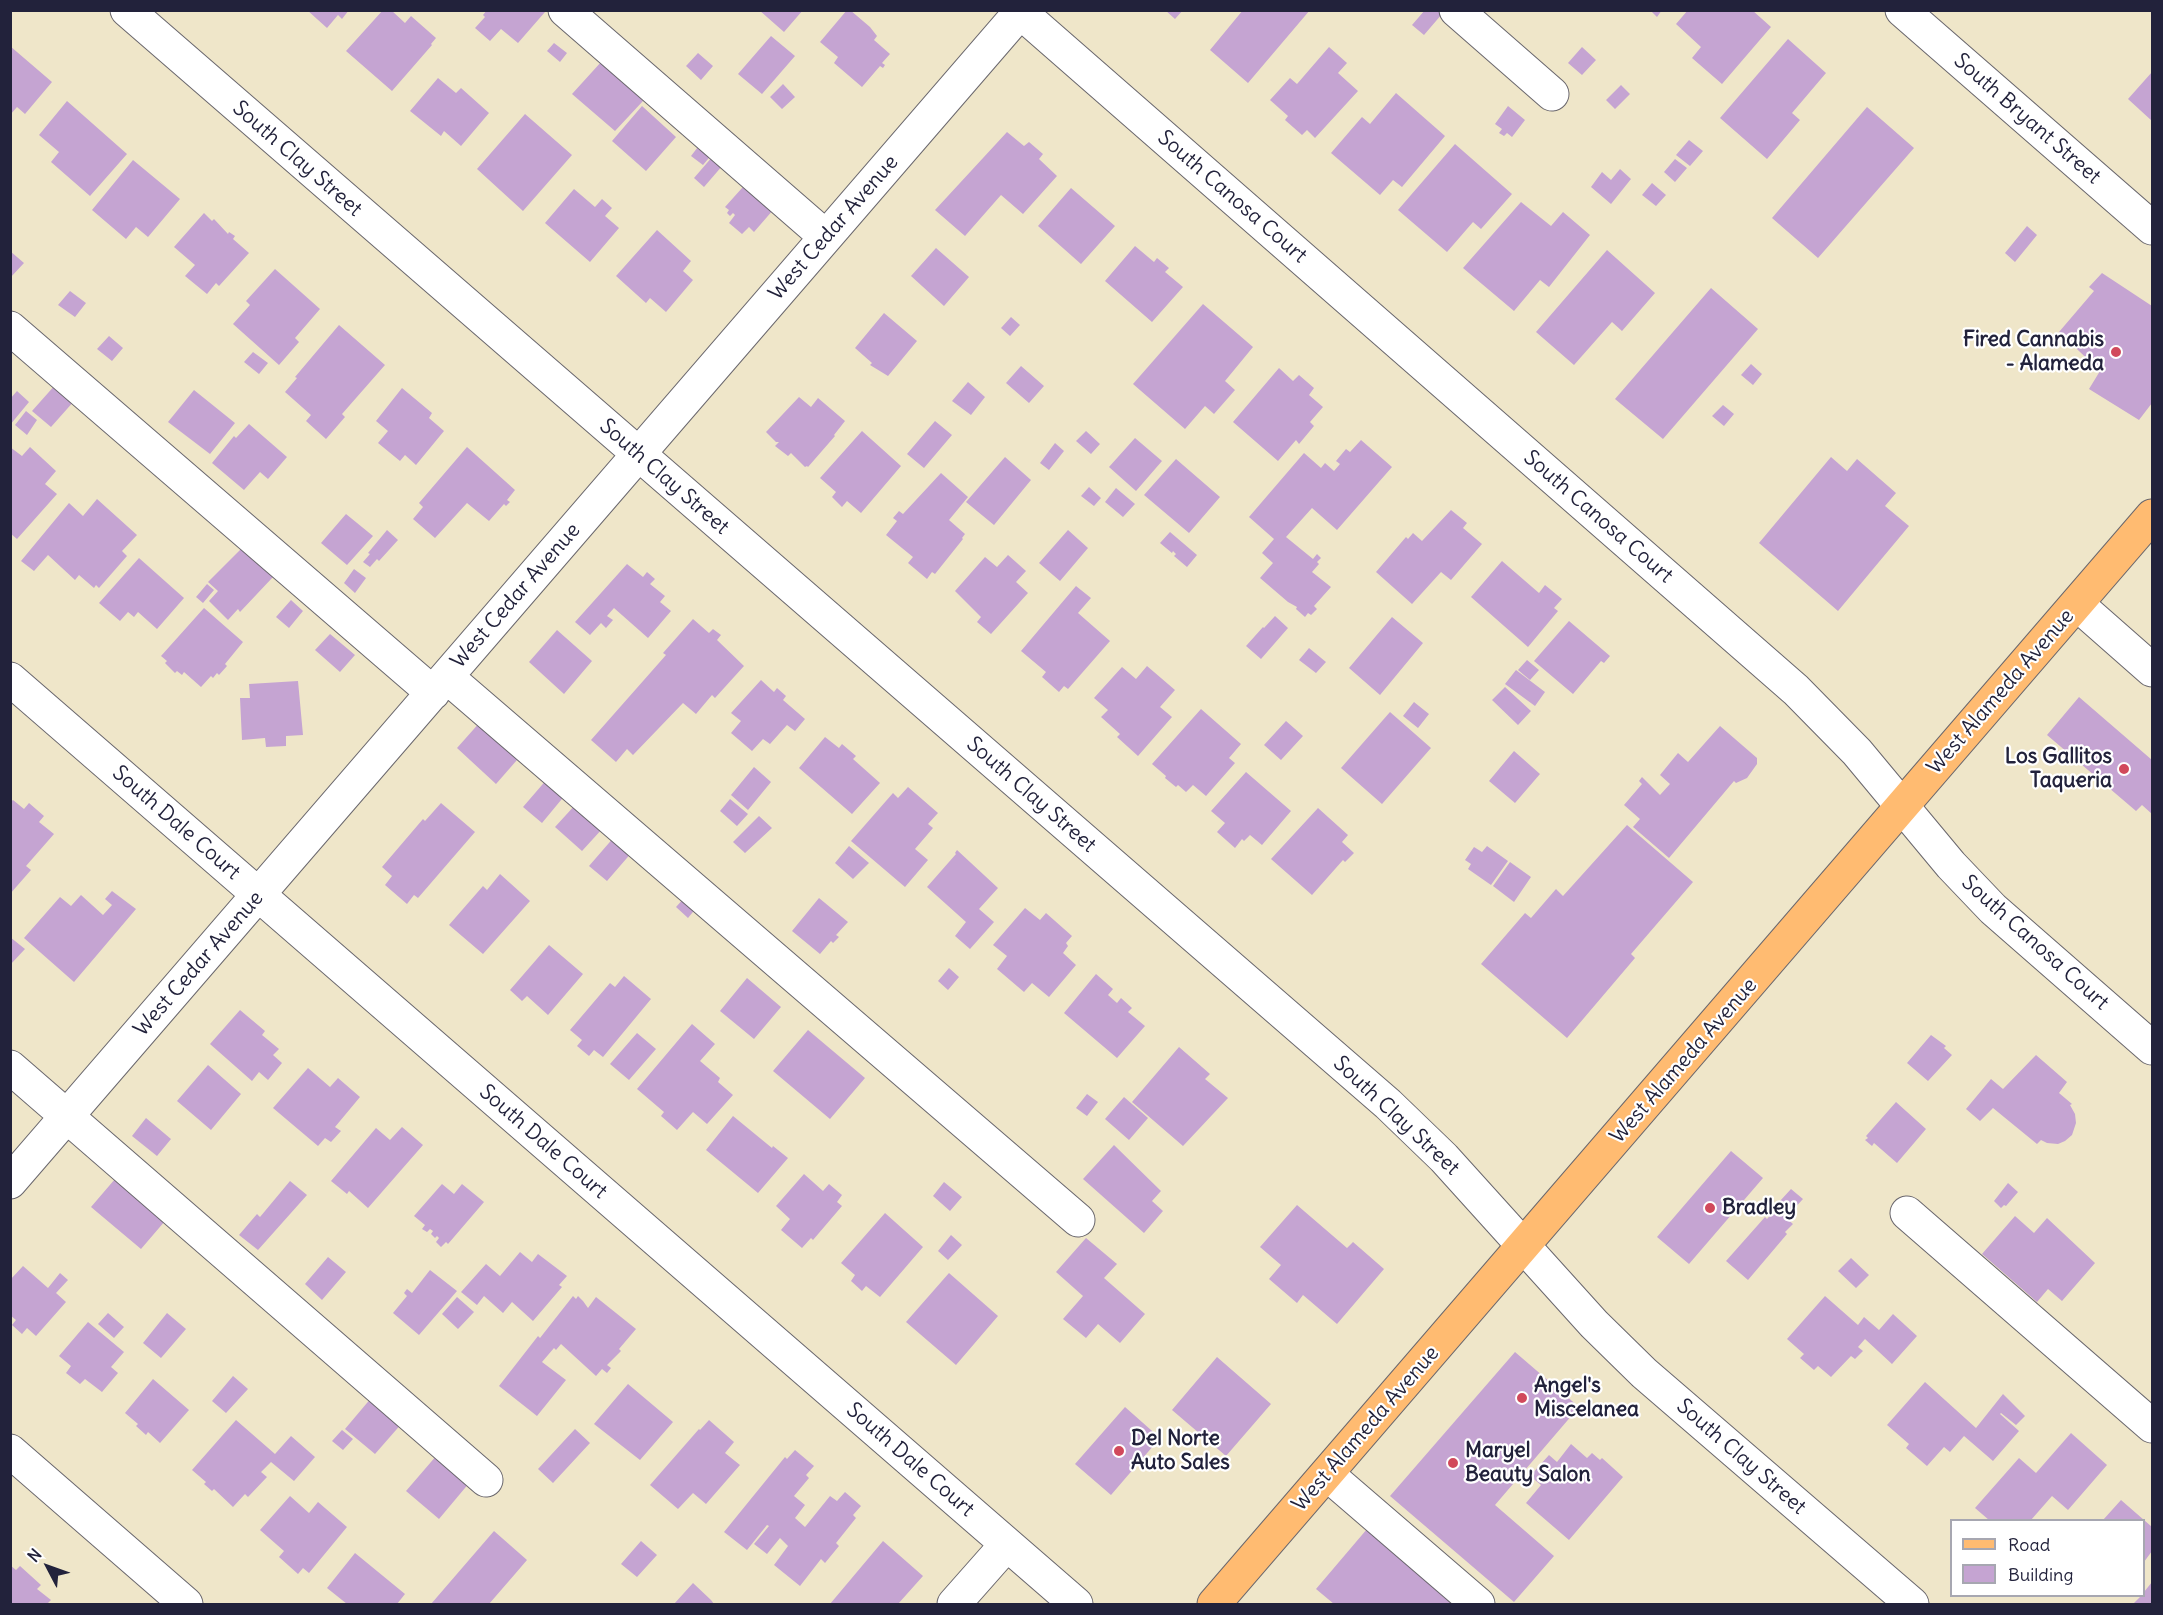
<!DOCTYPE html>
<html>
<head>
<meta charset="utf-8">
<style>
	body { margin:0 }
	#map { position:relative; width:2163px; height:1615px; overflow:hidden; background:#efe6c9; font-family:Delius,sans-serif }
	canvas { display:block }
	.frame { position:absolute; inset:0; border:12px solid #22223b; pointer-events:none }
	.legend { position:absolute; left:1950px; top:1519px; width:195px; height:78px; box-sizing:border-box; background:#fff; border:2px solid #a7a7b1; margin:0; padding:8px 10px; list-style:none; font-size:18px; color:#22223b }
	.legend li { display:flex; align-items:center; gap:12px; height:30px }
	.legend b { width:30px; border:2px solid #a7a7b1 }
	.north { position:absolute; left:18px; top:1537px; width:60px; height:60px; -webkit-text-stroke:4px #fff; paint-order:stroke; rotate:311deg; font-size:16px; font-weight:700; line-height:24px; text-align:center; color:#22223b }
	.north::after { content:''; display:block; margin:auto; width:21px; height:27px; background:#22223b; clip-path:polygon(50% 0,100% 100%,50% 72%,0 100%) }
</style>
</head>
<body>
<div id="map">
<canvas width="2163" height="1615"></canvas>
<div class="frame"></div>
<ul class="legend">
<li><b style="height:8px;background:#ffbb71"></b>Road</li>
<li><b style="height:16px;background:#c5a4d2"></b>Building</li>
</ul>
<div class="north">N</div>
</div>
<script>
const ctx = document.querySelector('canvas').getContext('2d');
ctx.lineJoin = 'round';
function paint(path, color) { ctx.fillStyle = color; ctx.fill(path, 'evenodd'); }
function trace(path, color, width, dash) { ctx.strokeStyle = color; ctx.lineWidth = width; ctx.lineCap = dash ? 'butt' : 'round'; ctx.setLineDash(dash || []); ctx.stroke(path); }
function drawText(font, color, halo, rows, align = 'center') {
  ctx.font = font + ' Delius,sans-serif'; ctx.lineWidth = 4.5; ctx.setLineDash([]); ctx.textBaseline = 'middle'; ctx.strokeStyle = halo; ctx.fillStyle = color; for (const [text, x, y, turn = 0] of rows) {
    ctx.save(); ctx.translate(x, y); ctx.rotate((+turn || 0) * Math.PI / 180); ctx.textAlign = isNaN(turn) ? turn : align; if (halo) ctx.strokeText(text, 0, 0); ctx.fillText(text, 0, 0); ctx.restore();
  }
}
paint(new Path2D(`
	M307,10H349L342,19L338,15L327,28Z
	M383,10H391L405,23L411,16L436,38L431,44L432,45L392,91L346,51Z
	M487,10H544L545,12L518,43L501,29L490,41L475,28L485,17L483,15Z
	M759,10H803L784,32Z
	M847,10H850L870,27L877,36L874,40L890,54L882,63L885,65L883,68L880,66L862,87L834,63L838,57L820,42Z
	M1165,10H1183L1175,19Z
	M1243,10H1310L1248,83L1210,50Z
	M1425,10H1438L1442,14L1424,35L1412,25Z
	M1650,10H1662L1657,17Z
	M1688,10H1752L1771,27L1722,84L1692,58L1701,47L1676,24Z
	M771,36L795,56L762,94L738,74Z
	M1788,39L1826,73L1792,113L1800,120L1767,159L1720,118Z
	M554,43L567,53L560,62L547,51Z
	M10,46L52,82L25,114L17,107L10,115Z
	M1329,47L1347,63L1338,73L1358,91L1315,138L1307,130L1302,135L1285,120L1288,116L1270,100L1290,78L1297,84Z
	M1582,47L1596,60L1582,75L1568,63Z
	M698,53L713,66L701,80L686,66Z
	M602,61L641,93L638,96L643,101L615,131L572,94Z
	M2152,72V121L2128,99Z
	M438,78L456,93L461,88L489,113L461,146L444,131L441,136L410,111Z
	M783,84L795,97L782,109L770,97Z
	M1621,85L1630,94L1615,109L1606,100Z
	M1396,93L1445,136L1402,187L1393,180L1380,195L1331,153L1362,117L1370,124Z
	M67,101L127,154L90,196L51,162L59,152L39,135Z
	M642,106L676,137L646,171L612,141Z
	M1508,106L1525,120L1512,137L1507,133L1504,136L1499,133L1502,129L1495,124Z
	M1867,107L1914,148L1818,258L1772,218Z
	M525,114L572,155L523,211L477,169Z
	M1007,132L1024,146L1029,142L1043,154L1039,159L1057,176L1023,214L1001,195L965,236L935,210Z
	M1689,140L1703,151L1690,166L1676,155Z
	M701,143L713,153L703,165L691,156Z
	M1455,144L1512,194L1481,229L1473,222L1447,252L1398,210Z
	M713,156L723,165L704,187L694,178Z
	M1675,159L1687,168L1675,182L1664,172Z
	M133,160L180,199L148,237L136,227L126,239L92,210Z
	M1620,169L1631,179L1611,204L1591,187L1602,172L1611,180Z
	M751,178L780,202L754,232L749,227L742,234L729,223L735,215L733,213L730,216L727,213L729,210L725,207Z
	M1652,183L1666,195L1656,206L1642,195Z
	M1071,188L1115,226L1081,264L1038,226Z
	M574,189L595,207L602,199L612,208L605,216L619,228L590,262L545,223Z
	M1521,202L1551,226L1563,212L1590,235L1549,287L1540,280L1514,311L1463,268Z
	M204,213L212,221L214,219L228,234L229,232L235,236L233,239L249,253L219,286L216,283L207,294L185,276L195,265L174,247Z
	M2027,226L2037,235L2015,262L2005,253Z
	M657,230L691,261L683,271L693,280L666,312L650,298L646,303L616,276Z
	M1135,246L1154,262L1157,258L1169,268L1165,272L1183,287L1152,322L1105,281Z
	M936,248L969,277L944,306L911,276Z
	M1607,250L1655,293L1622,331L1612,322L1574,365L1536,332Z
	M10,251L24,263L10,278Z
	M275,269L320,309L295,338L299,342L279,365L233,324L250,305L246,301Z
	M2102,273L2152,306V403L2139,420L2089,389L2100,371L2059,332L2094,291L2089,287Z
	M1711,288L1758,329L1663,439L1615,399Z
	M70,291L86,303L75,317L58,305Z
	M1203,304L1253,347L1225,381L1235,390L1214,414L1205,406L1185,429L1133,384Z
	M884,313L917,341L888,376L870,365L872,363L855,348Z
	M1011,317L1020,325L1010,336L1001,328Z
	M339,325L385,365L342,414L345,417L326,439L306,421L311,415L285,392L297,378L295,377Z
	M109,336L123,348L112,361L97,349Z
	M253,352L268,363L259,374L244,362Z
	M1751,364L1762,374L1753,385L1741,375Z
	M1021,366L1044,386L1029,403L1006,383Z
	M1279,368L1293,381L1299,375L1314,388L1309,395L1323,407L1310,422L1314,426L1299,444L1296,440L1278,461L1233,422Z
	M968,382L985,397L971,415L952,401Z
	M56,384L75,400L51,427L32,411Z
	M402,388L432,413L429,418L444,431L416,465L405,455L400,461L378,443L388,431L376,421Z
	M194,390L235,423L210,454L168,422Z
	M17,391L29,402L10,425V399Z
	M799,397L811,407L818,398L845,421L834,435L835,436L808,467L807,466L805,467L791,453L788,456L775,446L779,442H776L766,432Z
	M1723,405L1734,414L1724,426L1712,416Z
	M26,411L37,420L27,435L15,425Z
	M935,421L952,435L924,468L907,454Z
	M249,424L287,457L268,479L260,472L244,490L212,463L234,436L236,438Z
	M862,431L901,466L861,513L847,501L842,507L832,497L836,492L820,478Z
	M1086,431L1100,444L1091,454L1076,441Z
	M1135,438L1162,461L1136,491L1109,467Z
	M1361,440L1392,467L1337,530L1312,508L1286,537L1313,559L1317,554L1321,558L1317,562L1319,564L1312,572L1331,587L1314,606L1317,609L1311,615L1308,613L1305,617L1296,609L1297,607L1288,602L1260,578L1273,563L1262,553L1274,539L1249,517L1304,453L1321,468L1325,463L1334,471L1340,464L1336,461L1346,449L1350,452Z
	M1055,443L1064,451L1049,470L1040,463Z
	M10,447L22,456L30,447L56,471L45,484L57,494L17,539L10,533Z
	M467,447L515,490L507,500L510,502L506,506L504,504L489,521L467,503L435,538L413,519L423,507L419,503Z
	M1005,457L1031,480L994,525L966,502Z
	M1831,457L1847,471L1857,459L1896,493L1885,506L1909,526L1838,611L1759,543Z
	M1176,459L1220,497L1189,533L1144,495Z
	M941,473L968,497L949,520L965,534L962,538L963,539L935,574L932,572L927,579L908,563L913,557L886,535L897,521L893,518L899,511L903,514Z
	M1089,487L1101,498L1094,506L1081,496Z
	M1116,488L1135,504L1123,517L1105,502Z
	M97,499L137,535L122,551L127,556L99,588L96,585L94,588L79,575L75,580L48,555L34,571L21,561L69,503L83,516Z
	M1451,510L1467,523L1463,528L1482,544L1451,580L1441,572L1412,604L1376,572L1406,537L1408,539L1413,533L1422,541Z
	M346,514L373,536L347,565L321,543Z
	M387,530L398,540L379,561L377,559L370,567L363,562L370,554L368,553Z
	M1068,530L1088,548L1060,581L1039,563Z
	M1170,532L1197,555L1187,567L1174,556L1176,554L1173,551L1172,553L1160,543Z
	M243,547L273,577L240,612L238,609L228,620L209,601L218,591L208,582Z
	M1008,555L1026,571L1016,582L1028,593L991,634L977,622L981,617L955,591L985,557L997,567Z
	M139,558L184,598L157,629L138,612L134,617L128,612L120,621L99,603Z
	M1502,561L1539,593L1545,585L1562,599L1554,608L1558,611L1528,647L1471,597Z
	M627,564L643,577L647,572L655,579L650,584L665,596L660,602L671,611L648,638L614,608L607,616L613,620L606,628L601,623L590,635L575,622Z
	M354,569L366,578L355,593L344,583Z
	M207,584L214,590L203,603L196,597Z
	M1076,586L1091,598L1078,613L1110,641L1068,689L1064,686L1059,692L1042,677L1046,672L1021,651Z
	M291,600L303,611L289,628L276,617Z
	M204,608L243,642L225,664L227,666L219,675L217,673L213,678L211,676L201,687L184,672L182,675L177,671L175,673L165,663L167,661L161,656Z
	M1275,616L1288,628L1261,659L1246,646L1263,627L1264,628Z
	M1392,617L1423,643L1380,695L1349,668Z
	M693,619L709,633L713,629L721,635L717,640L744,666L715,698L712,695L696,714L683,703L633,755L627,749L616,762L591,740L666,655L663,653Z
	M1569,621L1610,656L1604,663L1601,661L1573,694L1534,661Z
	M557,630L592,661L564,694L529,662Z
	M330,634L355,655L340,672L315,650Z
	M1309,648L1326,662L1316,673L1299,660Z
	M1527,660L1539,670L1530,680L1518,670Z
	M1147,666L1175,690L1160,707L1172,717L1138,756L1117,737L1120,734L1101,717L1108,710L1094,698L1122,667L1136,679Z
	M1516,670L1545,692L1535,706L1505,684Z
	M761,680L774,692L777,688L786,696L783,700L805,719L795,731L787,725L770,744L763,739L752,751L731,733L741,721L731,713Z
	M298,681L303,735L286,736V746L266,747L265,738L242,740L240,698H250L249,684Z
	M1505,687L1531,711L1518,725L1492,700Z
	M2079,697L2152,760V814L2142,805L2136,811L2047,735Z
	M1414,702L1429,714L1418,728L1403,716Z
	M1201,709L1241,744L1229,758L1235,763L1206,796L1193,785L1186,792L1178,785L1176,787L1165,778L1166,776L1152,764Z
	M1390,712L1431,748L1382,804L1341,768Z
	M481,721L524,752L496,784L457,748Z
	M1286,721L1303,736L1281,760L1264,745Z
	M1720,726L1757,758V764L1747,778L1736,783L1734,781L1669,858L1633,827L1640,819L1624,805L1642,784L1639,781L1642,777L1660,795L1670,784L1660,775L1678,753L1688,762Z
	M825,737L839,748L842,744L856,756L853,759L880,783L852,814L799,768Z
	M1514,751L1540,774L1515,803L1489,781Z
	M754,767L771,782L748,810L731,795Z
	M1246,772L1291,811L1262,845L1250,835L1244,841L1242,839L1235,848L1217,832L1225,823L1211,811Z
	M548,778L566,794L542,823L523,807Z
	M908,787L938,813L928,824L933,828L915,849L928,860L905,887L851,841L893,793L898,798Z
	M730,799L748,814L737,826L720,811Z
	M13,800L24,809L29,803L44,816L39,822L54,834L26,866L31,870L10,894V802Z
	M441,803L475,832L418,898L414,895L407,904L385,885L392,876L382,867L423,819L425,821Z
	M576,804L603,828L582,851L555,827Z
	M1318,808L1348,835L1342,842L1354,853L1345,862L1343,860L1312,895L1271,859Z
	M759,816L772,828L745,853L733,842Z
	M1627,825L1693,882L1631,954L1635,958L1567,1038L1481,964L1525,913L1531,918L1556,889L1563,896Z
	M615,836L633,851L607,881L589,866Z
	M849,846L869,863L853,879L835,863Z
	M1487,846L1508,861L1491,885L1468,869L1471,864L1465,860L1474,847L1482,852Z
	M957,850L998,888L979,909L994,922L970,949L955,936L966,922L927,887L956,854L955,853Z
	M1510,862L1531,877L1514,902L1493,886Z
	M500,874L530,901L483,954L449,925L483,886L487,890Z
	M112,891L136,909L74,982L24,938L60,897L71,906L81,895L103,915L112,905L105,899Z
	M685,897L697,907L688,918L676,907Z
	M819,898L848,922L836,935L839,937L833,943L831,941L820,954L792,931Z
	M1025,908L1040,920L1046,913L1072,936L1066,943L1068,946L1063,953L1076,965L1049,997L1032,983L1024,992L997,969L1007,956L993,945Z
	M10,937L25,949L10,965Z
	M549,945L583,974L548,1015L527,996L522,1001L510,990Z
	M949,968L959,977L948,990L938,981Z
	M1096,974L1113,989L1108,995L1117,1003L1121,998L1132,1008L1128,1012L1145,1026L1117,1058L1064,1013Z
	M624,976L651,999L603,1057L594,1050L589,1056L577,1046L582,1040L570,1030L610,983L615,987Z
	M747,978L781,1007L754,1039L720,1011Z
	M240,1010L265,1031L262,1035L279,1049L273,1055L282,1063L268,1080L259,1072L252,1081L210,1044Z
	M692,1024L715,1044L700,1061L720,1078L718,1082L733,1095L707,1124L693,1112L677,1130L661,1116L664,1112L637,1089Z
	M808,1030L865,1078L830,1119L773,1071Z
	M637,1033L656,1049L629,1080L610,1064Z
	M1931,1035L1946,1046L1944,1048L1952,1055L1928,1081L1907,1063Z
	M1179,1047L1210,1074L1205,1079L1228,1098L1183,1146L1132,1102Z
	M2036,1055L2067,1082L2059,1093L2072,1104L2070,1105L2075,1114L2076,1123L2072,1135L2065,1141L2058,1144L2047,1143L2041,1140L2037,1144L1993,1108L1980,1121L1966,1109L1991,1079L2003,1089Z
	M208,1065L241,1094L211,1130L177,1101Z
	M308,1068L330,1087L338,1078L360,1097L335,1127L341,1131L331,1142L325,1138L318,1146L273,1108Z
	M1087,1094L1098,1102L1087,1116L1076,1108Z
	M1124,1097L1148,1118L1129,1140L1105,1119Z
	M1896,1102L1926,1129L1897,1163L1874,1143L1872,1146L1865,1140L1868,1138L1866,1136Z
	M733,1116L772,1148L773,1146L788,1158L758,1193L706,1150Z
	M146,1118L171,1139L157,1156L132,1136Z
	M402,1127L423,1145L368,1208L349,1191L347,1194L331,1181L376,1128L390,1140Z
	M1114,1145L1161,1191L1152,1201L1163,1211L1144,1233L1083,1179Z
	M1731,1151L1763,1178L1689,1264L1657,1237Z
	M121,1172L171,1214L141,1249L91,1207Z
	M804,1174L823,1191L829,1184L842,1195L837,1202L842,1206L813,1240L811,1238L802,1248L781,1230L790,1219L776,1206Z
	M290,1181L307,1195L258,1250L239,1235L257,1214L260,1217Z
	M944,1182L962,1197L950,1211L933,1196Z
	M2008,1183L2018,1192L2006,1206L2004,1205L2001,1208L1994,1201Z
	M442,1184L454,1194L462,1184L484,1202L448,1244L446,1242L441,1247L436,1242L439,1238L437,1236L435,1238L431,1234L433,1231L430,1229L427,1232L422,1229L425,1225L414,1216Z
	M1791,1189L1803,1199L1791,1212L1780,1201Z
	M1297,1205L1347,1248L1353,1242L1384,1269L1337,1324L1303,1295L1297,1303L1269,1279L1281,1265L1260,1247Z
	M1776,1209L1793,1224L1785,1232L1787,1234L1748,1280L1726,1261L1765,1217L1767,1219Z
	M885,1213L923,1247L880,1297L866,1286L862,1291L851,1281L855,1275L841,1263Z
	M2015,1216L2034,1233L2047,1218L2095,1263L2062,1301L2048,1289L2037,1302L1982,1254Z
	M951,1235L962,1245L948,1260L938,1251Z
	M1086,1238L1117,1264L1104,1278L1145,1314L1120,1343L1098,1324L1086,1338L1063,1319L1083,1296L1056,1272Z
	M520,1252L532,1262L538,1254L567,1276L559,1285L562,1287L533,1321L512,1302L503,1313L484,1296L477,1305L461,1292L486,1264L500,1276Z
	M328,1257L346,1272L322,1300L305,1284Z
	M1851,1258L1869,1275L1856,1288L1838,1271Z
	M23,1266L48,1288L60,1273L68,1280L56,1293L66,1302L36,1336L27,1328L22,1334L12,1325L16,1320L10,1315V1280Z
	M430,1270L457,1291L419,1335L393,1313L407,1296L404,1293L407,1289L412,1293Z
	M949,1273L998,1316L956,1365L906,1322Z
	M573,1296L576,1299L578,1296L583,1301L588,1308L596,1297L636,1329L619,1349L621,1351L607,1365L611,1368L607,1373L602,1369L596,1376L561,1344L556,1350L554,1348L542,1362L566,1380L537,1416L499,1386L538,1336L540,1338Z
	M1825,1296L1858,1325L1864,1317L1879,1330L1893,1314L1917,1336L1892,1364L1865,1339L1858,1347L1863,1351L1855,1359L1851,1356L1831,1377L1818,1366L1814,1370L1800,1358L1804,1354L1787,1339Z
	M457,1297L474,1312L458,1329L442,1314Z
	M108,1313L124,1327L114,1338L98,1324Z
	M167,1313L186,1329L161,1358L143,1343Z
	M88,1322L124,1352L111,1367L118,1373L102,1392L85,1379L80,1384L66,1373L71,1366L59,1356Z
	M1515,1352L1579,1407L1495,1505L1554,1556L1514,1602L1390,1496Z
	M1217,1357L1271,1404L1226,1456L1172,1410Z
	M233,1376L248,1389L226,1413L212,1401Z
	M153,1379L189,1410L160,1443L148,1432L146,1435L136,1426L138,1424L125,1413Z
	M1925,1382L1976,1428L2003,1394L2025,1416L2016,1425L2001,1413L2000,1414L2019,1431L1993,1461L1964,1436L1950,1452L1944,1447L1927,1466L1906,1448L1909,1444L1887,1425Z
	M628,1384L673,1422L640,1460L594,1424Z
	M372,1397L403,1422L375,1454L345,1429Z
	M1125,1407L1160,1438L1111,1495L1075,1464Z
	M236,1420L275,1454L291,1436L315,1457L294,1481L271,1462L261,1472L267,1477L248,1497L245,1494L233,1507L214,1489L212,1491L204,1484L206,1482L192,1470Z
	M709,1420L734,1442L725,1453L740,1465L706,1504L693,1493L678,1509L650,1485L699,1429L700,1430Z
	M575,1429L590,1443L553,1483L538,1469Z
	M342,1430L353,1439L343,1450L332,1441Z
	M2071,1433L2107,1465L2068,1510L2052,1496L2031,1520H1989L1975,1508L2019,1458L2036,1473Z
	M1571,1444L1587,1458L1592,1453L1600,1460L1602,1458L1623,1477L1569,1540L1526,1503L1541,1485L1530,1476L1549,1455L1557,1462Z
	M795,1450L814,1466L806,1475L809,1478L794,1496L805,1505L795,1518L805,1527L830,1496L837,1501L845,1492L861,1506L853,1515L856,1518L836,1543L839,1546L825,1563L821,1559L800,1586L774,1565L788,1546L780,1538L767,1554L754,1544L769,1526L767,1525L747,1550L724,1532L785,1457L787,1459Z
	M437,1455L470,1482L439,1519L406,1491Z
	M290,1496L309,1513L318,1502L347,1527L309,1573L303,1568L298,1574L279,1557L284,1551L260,1530Z
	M2121,1500L2152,1527V1551L2144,1562V1520H2103Z
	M1373,1522L1468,1604H1334L1316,1589Z
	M494,1531L527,1560L515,1574L489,1604H431Z
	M641,1541L657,1555L637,1577L621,1564Z
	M883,1541L923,1576L898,1604H830Z
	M355,1553L405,1594L397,1604H347L327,1588Z
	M10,1565L16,1570L20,1566L41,1585L37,1589L51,1600L47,1604H10Z
	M2152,1582V1604H2133L2141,1596H2144V1592Z
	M693,1583L711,1600L714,1604H674Z`), '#c5a4d2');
const minor = new Path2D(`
	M127,10L1388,1104L1444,1158L1594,1324L1644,1373L1912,1604
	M565,10L826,237
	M1018,10L1796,690L1857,752L1951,865L1993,909L2152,1048
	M1456,10L1552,94
	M1902,10L2152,228
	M10,328L433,693
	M2077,604L2152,670
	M447,677L1078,1220
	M10,679L1076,1604
	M10,1067L486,1480
	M10,1182L1022,10
	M1907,1213L2152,1426
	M10,1451L186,1604
	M1327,1474L1478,1604
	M954,1604L1007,1544`);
const major = new Path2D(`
	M1214,1604L2152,516`);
trace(minor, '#6a676d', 35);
trace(major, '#6a676d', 35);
trace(minor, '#fff', 33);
trace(major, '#ffbb71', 33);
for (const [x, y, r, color] of [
	[2116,352,6,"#d1495b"],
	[2124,769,6,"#d1495b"],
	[1710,1208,6,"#d1495b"],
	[1522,1398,6,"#d1495b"],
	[1119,1451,6,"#d1495b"],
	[1453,1463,6,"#d1495b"]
]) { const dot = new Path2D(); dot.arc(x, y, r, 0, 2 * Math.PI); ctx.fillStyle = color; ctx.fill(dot); trace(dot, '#fff', 2); }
drawText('21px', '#22223b', '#fff', [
	["South Bryant Street",2027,119,41],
	["South Clay Street",297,159,41],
	["South Canosa Court",1232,197,41],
	["West Cedar Avenue",834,228,-49],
	["South Clay Street",664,477,41],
	["South Canosa Court",1598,517,41],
	["West Cedar Avenue",516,596,-49],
	["West Alameda Avenue",2001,692,-49],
	["South Clay Street",1031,795,41],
	["South Dale Court",176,823,41],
	["South Canosa Court",2035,943,42],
	["West Cedar Avenue",199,964,-49],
	["West Alameda Avenue",1684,1061,-49],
	["South Clay Street",1396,1116,43],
	["South Dale Court",543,1142,41],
	["West Alameda Avenue",1366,1429,-49],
	["South Clay Street",1741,1457,41],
	["South Dale Court",910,1460,41]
]);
drawText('bold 21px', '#22223b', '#fff', [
	["Fired Cannabis",2104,340,"right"],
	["- Alameda",2104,364,"right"],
	["Los Gallitos",2112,757,"right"],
	["Taqueria",2112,781,"right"],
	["Bradley",1722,1208],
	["Angel's",1534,1386],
	["Miscelanea",1534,1410],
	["Del Norte",1131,1439],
	["Auto Sales",1131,1463],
	["Maryel",1465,1451],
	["Beauty Salon",1465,1475]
], 'left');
</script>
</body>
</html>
